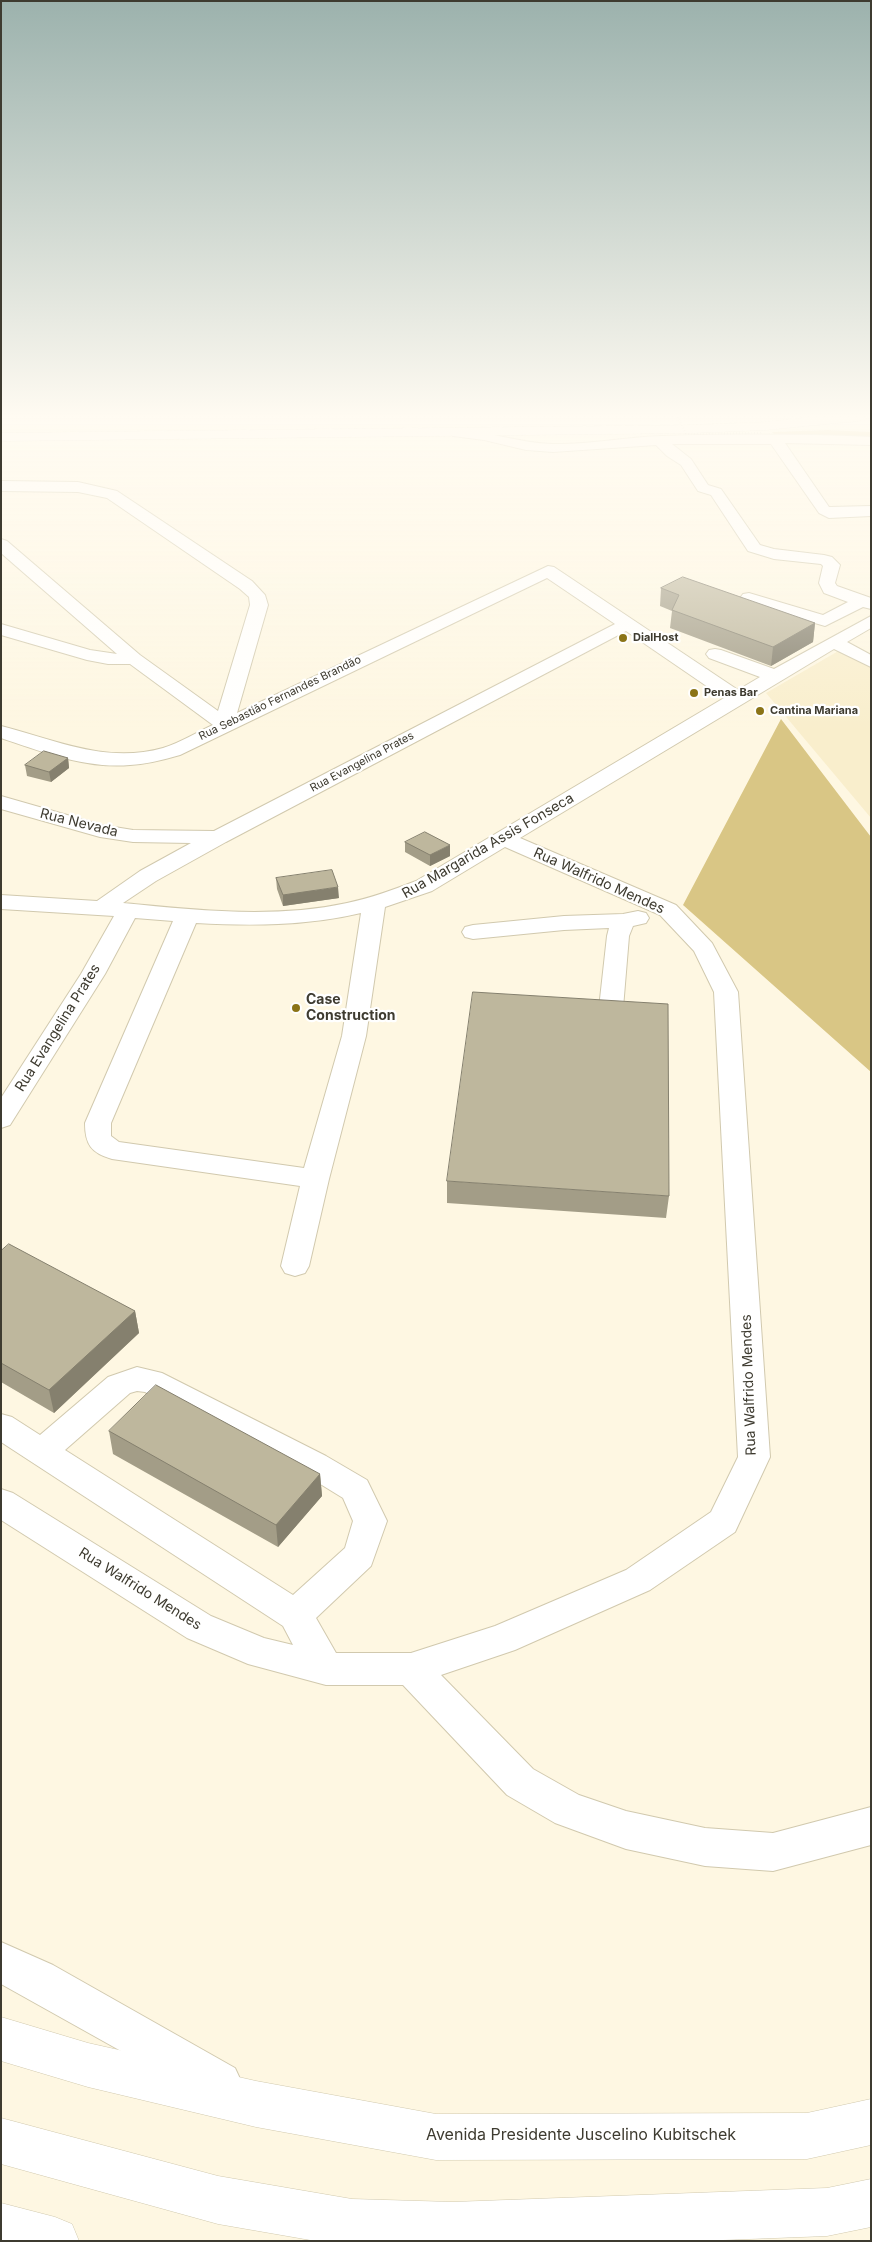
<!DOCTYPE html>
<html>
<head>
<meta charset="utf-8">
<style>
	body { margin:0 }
	#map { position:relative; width:872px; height:2242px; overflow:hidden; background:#fef7e2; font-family:Inter,sans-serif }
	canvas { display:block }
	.frame { position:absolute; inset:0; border:2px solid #3e3b30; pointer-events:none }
</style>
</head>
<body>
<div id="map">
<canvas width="872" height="2242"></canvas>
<div class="frame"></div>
</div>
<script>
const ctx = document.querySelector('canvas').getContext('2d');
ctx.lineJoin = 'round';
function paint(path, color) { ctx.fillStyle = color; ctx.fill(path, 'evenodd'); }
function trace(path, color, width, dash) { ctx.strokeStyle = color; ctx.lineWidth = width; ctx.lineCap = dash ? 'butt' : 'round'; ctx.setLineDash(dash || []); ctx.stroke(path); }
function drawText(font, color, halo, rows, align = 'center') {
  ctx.font = font + ' Inter,sans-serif'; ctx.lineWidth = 4.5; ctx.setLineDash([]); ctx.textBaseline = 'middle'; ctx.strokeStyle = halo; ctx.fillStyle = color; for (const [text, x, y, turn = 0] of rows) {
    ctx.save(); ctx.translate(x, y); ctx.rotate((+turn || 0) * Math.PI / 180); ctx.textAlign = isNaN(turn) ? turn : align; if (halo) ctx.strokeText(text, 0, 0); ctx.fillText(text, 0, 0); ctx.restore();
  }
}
paint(new Path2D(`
	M840,650L871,666V818L766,693Z`), '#f9eecc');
paint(new Path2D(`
	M828,430L871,432V439L775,435L772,432Z
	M781,719L871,837V1072L683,905Z`), '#d9c685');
const minor = new Path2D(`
	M458,429C489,432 520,443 552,444C588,445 625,437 662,436C731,434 801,434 871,437V445L785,443L829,507L871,506V516L829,518L819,513L771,444H672L691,459L708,485L721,489L760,545L774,549L824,555L832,557L840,565L835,583L837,586L871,598V609L863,607L825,626L743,602L740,598L743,594L749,593L823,615L848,602L824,593L819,583L823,566L821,564L774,559L748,551L711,495L698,491L681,465L667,456L656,445L553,452L526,450L484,440L453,436L451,433Z
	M1,481L78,482L117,491L252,581L265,595L268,605L237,713L548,566L554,567L738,690L760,677L709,658L706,654L709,650L715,649L721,650L774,669L871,616V628L847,642L871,655V667L834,649L520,838L676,905L712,943L738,992L770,1457L735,1532L650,1590L515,1650L441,1675L533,1769L579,1795L626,1811L705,1828L773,1833L871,1807V1845L773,1871L705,1866L626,1849L555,1823L507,1795L403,1685H326L248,1664L187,1638L1,1520V1489L13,1493L211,1616L264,1638L293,1645L283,1626L1,1442V1414L12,1417L40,1435L108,1377L137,1367L162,1373L326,1456L367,1480L387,1521L371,1566L316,1618L336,1653H411L495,1626L626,1570L711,1512L738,1457L714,992L694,951L660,915L505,847L432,891L385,907L366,1036L329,1179L309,1266L305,1273L295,1276L285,1273L281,1266L300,1186L112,1159C91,1153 85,1144 85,1123L173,921L135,918L105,974L10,1125L1,1128V1098L81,974L114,916L1,909V895L97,901L140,871L191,843L133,842L100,837L1,809V796L102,825L133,830L214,831L615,624L547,578L180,755C163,760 147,764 130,765C87,769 42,752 1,738V726C56,740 106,764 163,748C180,743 197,732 213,725L130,664H108L87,660L1,635V624L90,650L117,654L1,553V539L7,541L140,655L218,711L250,605L249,597L240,589L107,498L78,492L1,491ZM626,631L724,698L416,881C393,890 371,898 347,903C274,919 196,910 123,903L156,881L226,842ZM361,913L342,1036L304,1168L119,1142L111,1136V1123L196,923C251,926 307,926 361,913ZM137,1391L145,1392L304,1474L343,1498L353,1521L345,1548L293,1595L65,1450L130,1393Z
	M638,911L646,913L649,918L646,923L633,926L629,936L623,1008L620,1013L611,1015L602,1013L599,1008L607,936L609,928L564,930L473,939L465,937L462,932L465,927L473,925L564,916L623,914Z
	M1,1942L53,1965L235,2068L242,2083L235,2098L220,2105L205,2098L1,1984Z`);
const major = new Path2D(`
	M1,2203L55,2217L72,2224L79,2241H1Z`);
const highway = new Path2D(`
	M813,417H866L859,421L765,430L691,433L1,441V433L691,425L765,422Z
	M1,2017L88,2043L256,2081L436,2114L807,2113L871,2099V2145L807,2159L436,2160L256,2127L88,2087L1,2061Z
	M1,2118L218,2176L352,2199L453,2202L827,2188L871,2179V2227L827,2236L697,2241H316L218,2224L1,2164Z`);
trace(minor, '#d1c9ae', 2);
trace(major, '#d1c9ae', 1);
trace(highway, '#d1c9ae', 1);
paint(minor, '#fff');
paint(major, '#fff');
paint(highway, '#fff');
trace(new Path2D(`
	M678,417L686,434L761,433`), '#b0ab9a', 2, [0.5, 2.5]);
paint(new Path2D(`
	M661,588L815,623L813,642L771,666L670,628L672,611L660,606Z
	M68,758L69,768L51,782L27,776L25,765Z
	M405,842L450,856L430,866L405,852Z
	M276,878L339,898L283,906L277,889Z
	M447,1181L669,1196L666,1218L447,1203Z
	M1,1251L135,1311L139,1333L54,1413L1,1382Z
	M109,1431L320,1474L322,1496L278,1547L113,1454Z`), '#a39d87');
paint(new Path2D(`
	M815,623L813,642L771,666L773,647Z
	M68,758L69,768L51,782L49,772Z
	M450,845V856L430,866V855Z
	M338,887L339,898L283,906V895Z
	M135,1311L139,1333L54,1413L49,1390Z
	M320,1474L322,1496L278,1547L276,1525Z`), '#85806e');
const building = new Path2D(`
	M683,577L815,623L773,647L672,610L679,595L661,588Z
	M44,751L68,758L49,772L25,765Z
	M425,832L450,845L430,855L405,842Z
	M332,870L338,887L283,895L276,878Z
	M473,992L668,1004L669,1196L447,1181Z
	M9,1244L135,1311L49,1390L1,1363V1251Z
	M156,1385L320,1474L276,1525L109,1431Z`);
paint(building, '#beb79d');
trace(building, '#85806e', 1);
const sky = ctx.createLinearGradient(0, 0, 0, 731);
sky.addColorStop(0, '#9cb2ad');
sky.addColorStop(0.57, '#fffbf2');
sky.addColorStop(1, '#fffbf200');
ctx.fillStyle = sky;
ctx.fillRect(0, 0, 872, 731);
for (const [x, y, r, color] of [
	[623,638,5,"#8b7417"],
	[694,693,5,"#8b7417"],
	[760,711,5,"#8b7417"],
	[296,1008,5,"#8b7417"]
]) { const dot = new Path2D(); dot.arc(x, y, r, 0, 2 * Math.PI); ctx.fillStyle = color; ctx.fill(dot); trace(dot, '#fff', 2); }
drawText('bold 11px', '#3e3b30', '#fff', [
	["DialHost",633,638],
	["Penas Bar",704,693],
	["Cantina Mariana",770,711]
], 'left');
drawText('11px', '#3e3b30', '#fff', [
	["Rua Sebastião Fernandes Brandão",280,698,-26],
	["Rua Evangelina Prates",362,762,-28]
]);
drawText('14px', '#3e3b30', '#fff', [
	["Rua Nevada",79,823,14],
	["Rua Margarida Assis Fonseca",488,846,-30],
	["Rua Walfrido Mendes",599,881,24],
	["Rua Evangelina Prates",58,1028,-58],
	["Rua Walfrido Mendes",749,1385,-92],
	["Rua Walfrido Mendes",140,1589,32]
]);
drawText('bold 14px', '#3e3b30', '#fff', [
	["Case",306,1000],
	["Construction",306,1016]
], 'left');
drawText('16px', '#3e3b30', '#fff', [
	["Avenida Presidente Juscelino Kubitschek",581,2135]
]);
</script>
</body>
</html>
